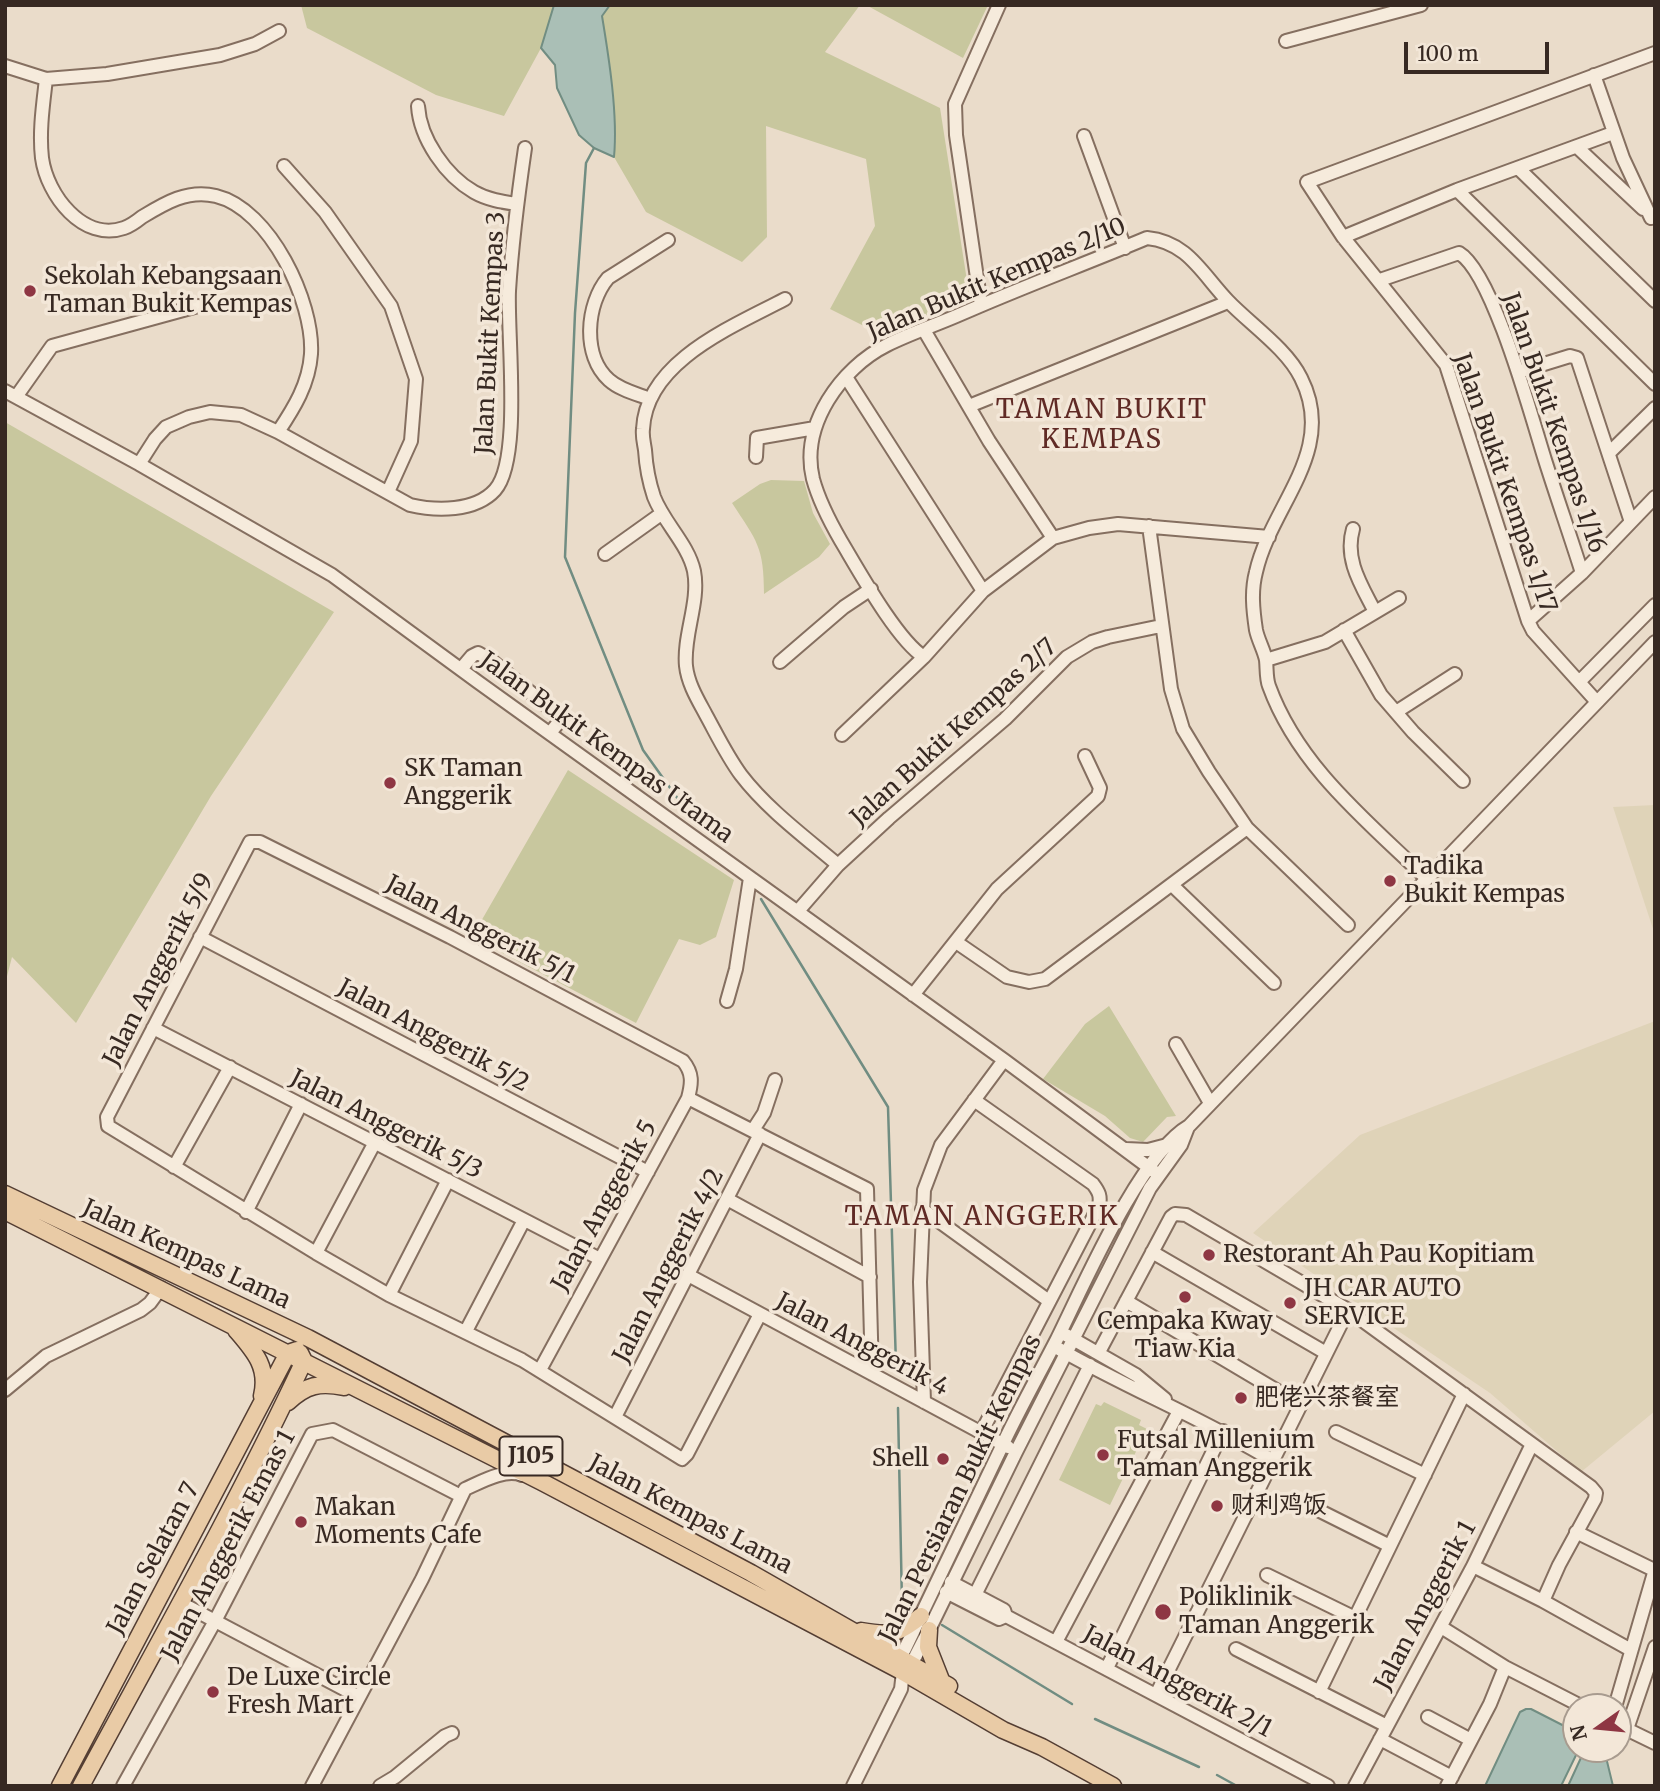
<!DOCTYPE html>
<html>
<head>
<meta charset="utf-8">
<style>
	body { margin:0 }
	#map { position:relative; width:1660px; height:1791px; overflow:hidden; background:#eadcca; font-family:Merriweather,serif }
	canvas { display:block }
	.frame { position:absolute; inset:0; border:7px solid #372922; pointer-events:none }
	.north { position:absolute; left:1562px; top:1693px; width:70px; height:70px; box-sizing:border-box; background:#f3e7d8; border:2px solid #a89b8f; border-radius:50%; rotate:255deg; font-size:19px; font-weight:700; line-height:28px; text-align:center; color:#372922 }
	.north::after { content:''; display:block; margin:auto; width:24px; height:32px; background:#8e3643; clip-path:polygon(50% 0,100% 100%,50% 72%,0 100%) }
	.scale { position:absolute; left:1404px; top:42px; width:145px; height:32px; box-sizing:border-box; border:4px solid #372922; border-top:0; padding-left:9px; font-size:21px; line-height:24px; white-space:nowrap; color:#372922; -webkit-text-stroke:5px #f3e7d8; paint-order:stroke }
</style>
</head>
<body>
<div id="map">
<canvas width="1660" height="1791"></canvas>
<div class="frame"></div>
<div class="north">N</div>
<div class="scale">100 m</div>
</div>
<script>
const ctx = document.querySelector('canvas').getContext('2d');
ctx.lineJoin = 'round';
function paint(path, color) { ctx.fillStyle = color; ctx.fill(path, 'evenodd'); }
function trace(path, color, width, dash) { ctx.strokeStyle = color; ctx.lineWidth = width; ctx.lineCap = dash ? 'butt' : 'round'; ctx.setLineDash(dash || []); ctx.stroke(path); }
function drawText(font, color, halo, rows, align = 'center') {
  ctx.font = font + ' Merriweather,"Noto Sans SC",serif'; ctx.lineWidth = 7; ctx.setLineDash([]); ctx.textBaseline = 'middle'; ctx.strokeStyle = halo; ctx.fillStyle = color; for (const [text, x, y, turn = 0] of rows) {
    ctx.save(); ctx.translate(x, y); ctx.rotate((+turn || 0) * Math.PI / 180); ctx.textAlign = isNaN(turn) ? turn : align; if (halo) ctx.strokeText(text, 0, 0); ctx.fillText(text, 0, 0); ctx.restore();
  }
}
paint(new Path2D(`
	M1655,805V935L1613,807Z
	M1655,1021V1411L1581,1472L1490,1393L1253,1233L1360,1135Z`), '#dfd3b8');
paint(new Path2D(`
	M301,5H554L541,48L504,116L436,95L307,28Z
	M610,5H860L825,52L940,108L970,300L878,333L830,309L875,226L866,159L766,126L767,237L742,262L646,212L614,157L616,138L608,51L602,16Z
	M866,5H988L963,58Z
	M5,422L334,612L211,796L76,1023L12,957L5,984Z
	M771,480L804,481L813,513L830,544L819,557L764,594C764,547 757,541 732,503L760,484Z
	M568,770L734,880L716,937L700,945L679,939L636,1023L472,937Z
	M1109,1006L1176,1116L1167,1117L1143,1142L1130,1138L1105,1116L1043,1079L1085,1024Z
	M1104,1402L1141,1420L1139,1425L1147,1429L1110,1505L1059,1480L1096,1404L1101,1406Z`), '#c8c79e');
const water = new Path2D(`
	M554,5H610L602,16C609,58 618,115 614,157L594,148L579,135L557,88L555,65L541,48Z
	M1526,1709H1531L1576,1732V1749H1579L1561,1786H1485L1520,1712Z
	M1585,1749H1604L1613,1786H1568Z`);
paint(water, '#aabfb6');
trace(water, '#718d82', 2);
trace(new Path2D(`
	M594,148L586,163L575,313L565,557L643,750L678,799
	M761,899L888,1107L896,1365
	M898,1408L902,1604
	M942,1625L1072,1704
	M1095,1719L1199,1767
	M1217,1775L1237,1786`), '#718d82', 2.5);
const minor = new Path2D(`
	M1286,41L1421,5
	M5,66L46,79L107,74L220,55L255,44L279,31
	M1594,75L1623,158L1651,218
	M46,79C43,105 39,132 42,158C47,195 83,242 124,228C130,226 137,221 142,217C165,203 188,189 216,196C270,209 314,302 311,354C309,384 294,408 278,432
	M418,106C420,139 446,176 474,192C488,200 503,202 517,204
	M1084,136L1125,248
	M1577,147L1643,209
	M284,166L325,212L391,306L416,379L411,441L388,492
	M1518,168L1655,301
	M1457,190L1655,384
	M1343,237L1457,190L1613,133
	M1380,280L1459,253C1493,273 1532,419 1545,460C1557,498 1570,535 1582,573
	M785,299C734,326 646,361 643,429C642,436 644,443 645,450C646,466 649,482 654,497C664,523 688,544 694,571C700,602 683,635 686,666C688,684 698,700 706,715C717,735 727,756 741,775C767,809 805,837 838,865
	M981,305L956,135L955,104L999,5
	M924,330L989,441L1053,538
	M1518,372L1570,356L1577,358L1631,522
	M846,377L983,591
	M5,391L139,464L332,575L478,682L1004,1060L1159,1175
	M16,397L52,346L198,306
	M650,399C637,394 620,390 609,380C582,356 586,304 608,278L668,240
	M969,406L1228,302
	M1609,453L1655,408
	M756,457L757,438L815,428
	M139,464L155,439L166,427L189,417L210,412L241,415L278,432L410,505C436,511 475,512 495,490C522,460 507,335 509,291C512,243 518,196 525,148
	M1149,526L1171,689L1183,729L1209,772L1247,828L1348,925
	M1353,529C1344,560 1362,586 1375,612
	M605,554L661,514
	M1528,621L1582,573L1655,497
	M1344,630L1381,695L1413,732L1463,781
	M924,657C897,640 859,571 841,541C830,522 819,501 813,479C800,425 841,368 887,345C911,333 936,325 961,314C1022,287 1085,264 1147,238C1188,242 1202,274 1228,301C1250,324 1287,349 1301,378C1338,451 1271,505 1256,572C1251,591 1253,610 1256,630C1258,640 1264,650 1266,660C1267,669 1266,678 1269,686C1298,766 1367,821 1426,878
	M1266,660L1325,642L1399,598
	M780,662L844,607L871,589
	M461,669L472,656L478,653L492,661L558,715L559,722L550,733
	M1579,682L1655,605
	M1597,702L1533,631L1528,621L1446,365L1343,237L1307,182L1655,53
	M1396,712L1455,674
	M842,735L924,657L983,591L1053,538L1089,528L1118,524L1269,537
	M1172,885L1274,983
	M798,911L838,865L889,818L1005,719L1067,657L1092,642L1108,637L1161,626
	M200,937L648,1172
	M956,942L1007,977L1029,982L1045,979L1247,828
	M913,995L997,889L1098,796L1100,788L1085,756
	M727,1001L736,969L750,878
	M153,1028L600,1259
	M1176,1044L1210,1103
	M688,1098L867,1189L872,1374
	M974,1100L1093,1184C1099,1192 1101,1196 1099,1206L981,1433
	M753,1130L764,1113L775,1080
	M1126,1149L1148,1150L1167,1145
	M174,1167L230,1067
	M727,1199L870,1277
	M922,1209L1049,1301
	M246,1212L301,1104
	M1152,1252L1326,1353
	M316,1253L375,1142
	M688,1275L1008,1447
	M389,1295L448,1180
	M1126,1301L1301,1405
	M466,1331L524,1220
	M1066,1335L1136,1375L1165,1399
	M1059,1349C1129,1389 1204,1419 1273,1461
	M1099,1352L1171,1217L1175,1214L1186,1215L1348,1310L1591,1487L1596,1493L1595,1499L1559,1565L1543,1601
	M540,1370L688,1098C692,1083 693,1073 683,1061L450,937L260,842H250L107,1117L108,1126L316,1253L389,1295L522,1360L682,1459L687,1454L760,1314
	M5,1390L46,1356L141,1310L150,1303L161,1288
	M924,1402L920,1282L924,1190L941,1145L1004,1060
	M615,1417L760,1134
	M1336,1432L1425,1475
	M1302,1502L1390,1546
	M1576,1532L1652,1569L1654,1573L1615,1707
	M1473,1566L1543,1601L1631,1650
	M1267,1575L1355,1618
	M951,1582L1004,1610L1006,1616L1023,1625L1328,1786
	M946,1592L999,1619L1006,1616
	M975,1595L1090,1365
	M181,1603L359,1697
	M1441,1627L1505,1667L1583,1707
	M1056,1642L1179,1411
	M1236,1649L1387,1726
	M907,1668L912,1663L929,1630L1016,1452L1150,1188L1181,1145L1188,1127
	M1107,1668L1223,1431
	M1319,1692L1464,1394
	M1156,1695L1348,1310
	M1428,1717L1471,1740
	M1618,1725L1655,1743
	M1627,1729L1655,1647
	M1380,1739L1452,1777
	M123,1786L215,1621L312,1434L333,1430L461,1496
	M312,1786L422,1579L465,1489C481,1482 505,1468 522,1475
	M380,1786L395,1777L445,1736L452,1733
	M853,1786L901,1689L903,1672L901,1657C935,1587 968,1516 1002,1446C1019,1410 1038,1376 1056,1341C1083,1287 1139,1155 1189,1126L1655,642
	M1355,1786L1473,1566L1532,1444
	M1447,1786L1490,1704L1505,1667`);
const major = new Path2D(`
	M5,1194L308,1338L751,1573L949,1686
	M5,1211L542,1482L903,1672L1003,1730L1042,1747L1113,1786
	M236,1330C254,1351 269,1367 262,1396
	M288,1402C306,1385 320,1382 344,1387
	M929,1630L928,1647L941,1680
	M861,1631C891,1636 897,1635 921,1616
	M60,1786L288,1353L297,1350
	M81,1786C157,1645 236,1506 304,1361L300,1353`);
trace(minor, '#856f60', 16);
trace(major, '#543e33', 19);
trace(minor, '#f6ebdc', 12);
trace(major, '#e9cba6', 16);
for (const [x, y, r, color] of [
	[30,291,7,"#8e3643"],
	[390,783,7,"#8e3643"],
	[1390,881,7,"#8e3643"],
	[1209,1255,7,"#8e3643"],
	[1185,1297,7,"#8e3643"],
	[1290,1303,7,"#8e3643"],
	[1241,1398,7,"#8e3643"],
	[1103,1455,7,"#8e3643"],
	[943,1459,7,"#8e3643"],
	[1217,1506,7,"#8e3643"],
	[301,1522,7,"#8e3643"],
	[1163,1612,9,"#8e3643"],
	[213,1692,7,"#8e3643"]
]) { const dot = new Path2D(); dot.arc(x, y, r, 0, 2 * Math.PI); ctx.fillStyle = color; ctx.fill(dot); trace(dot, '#f3e7d8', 2.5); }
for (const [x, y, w] of [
	[531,1456,63]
]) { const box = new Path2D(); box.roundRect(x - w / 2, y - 19.5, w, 39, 5); ctx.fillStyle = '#f3e7d8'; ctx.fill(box); trace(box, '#372922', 2); }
drawText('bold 23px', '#372922', null, [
	["J105",531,1456]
]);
drawText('24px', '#372922', '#f3e7d8', [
	["Sekolah Kebangsaan",44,277],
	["Taman Bukit Kempas",44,305],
	["SK Taman",404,769],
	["Anggerik",404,797],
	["Tadika",1404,867],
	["Bukit Kempas",1404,895],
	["Restorant Ah Pau Kopitiam",1223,1255],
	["JH CAR AUTO",1304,1289],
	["SERVICE",1304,1317],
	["Cempaka Kway",1185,1322,"center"],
	["Tiaw Kia",1185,1350,"center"],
	["肥佬兴茶餐室",1255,1398],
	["Futsal Millenium",1117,1441],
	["Taman Anggerik",1117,1469],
	["Shell",929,1459,"right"],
	["财利鸡饭",1231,1506],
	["Makan",315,1508],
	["Moments Cafe",315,1536],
	["Poliklinik",1179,1598],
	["Taman Anggerik",1179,1626],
	["De Luxe Circle",227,1678],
	["Fresh Mart",227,1706]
], 'left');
drawText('24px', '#372922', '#f3e7d8', [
	["Jalan Bukit Kempas 2/10",997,280,-23],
	["Jalan Bukit Kempas 3",491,333,-87],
	["Jalan Bukit Kempas 1/16",1553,423,71],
	["Jalan Bukit Kempas 1/17",1504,483,71],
	["Jalan Bukit Kempas 2/7",954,733,-42],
	["Jalan Bukit Kempas Utama",606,748,36],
	["Jalan Anggerik 5/1",480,930,27],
	["Jalan Anggerik 5/9",159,970,-63],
	["Jalan Anggerik 5/2",433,1036,28],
	["Jalan Anggerik 5/3",386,1125,27],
	["Jalan Anggerik 5",605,1206,-61],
	["Jalan Kempas Lama",186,1255,25],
	["Jalan Anggerik 4/2",669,1266,-63],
	["Jalan Anggerik 4",862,1345,28],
	["Jalan Persiaran Bukit Kempas",961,1489,-64],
	["Jalan Kempas Lama",690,1515,28],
	["Jalan Anggerik Emas 1",229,1546,-62],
	["Jalan Selatan 7",154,1559,-62],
	["Jalan Anggerik 1",1426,1606,-62],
	["Jalan Anggerik 2/1",1177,1682,28]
]);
ctx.letterSpacing = '2px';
drawText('26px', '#602a25', '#f3e7d8', [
	["TAMAN BUKIT",1102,411],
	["KEMPAS",1102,441],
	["TAMAN ANGGERIK",982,1218]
]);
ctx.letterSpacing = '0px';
</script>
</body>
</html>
